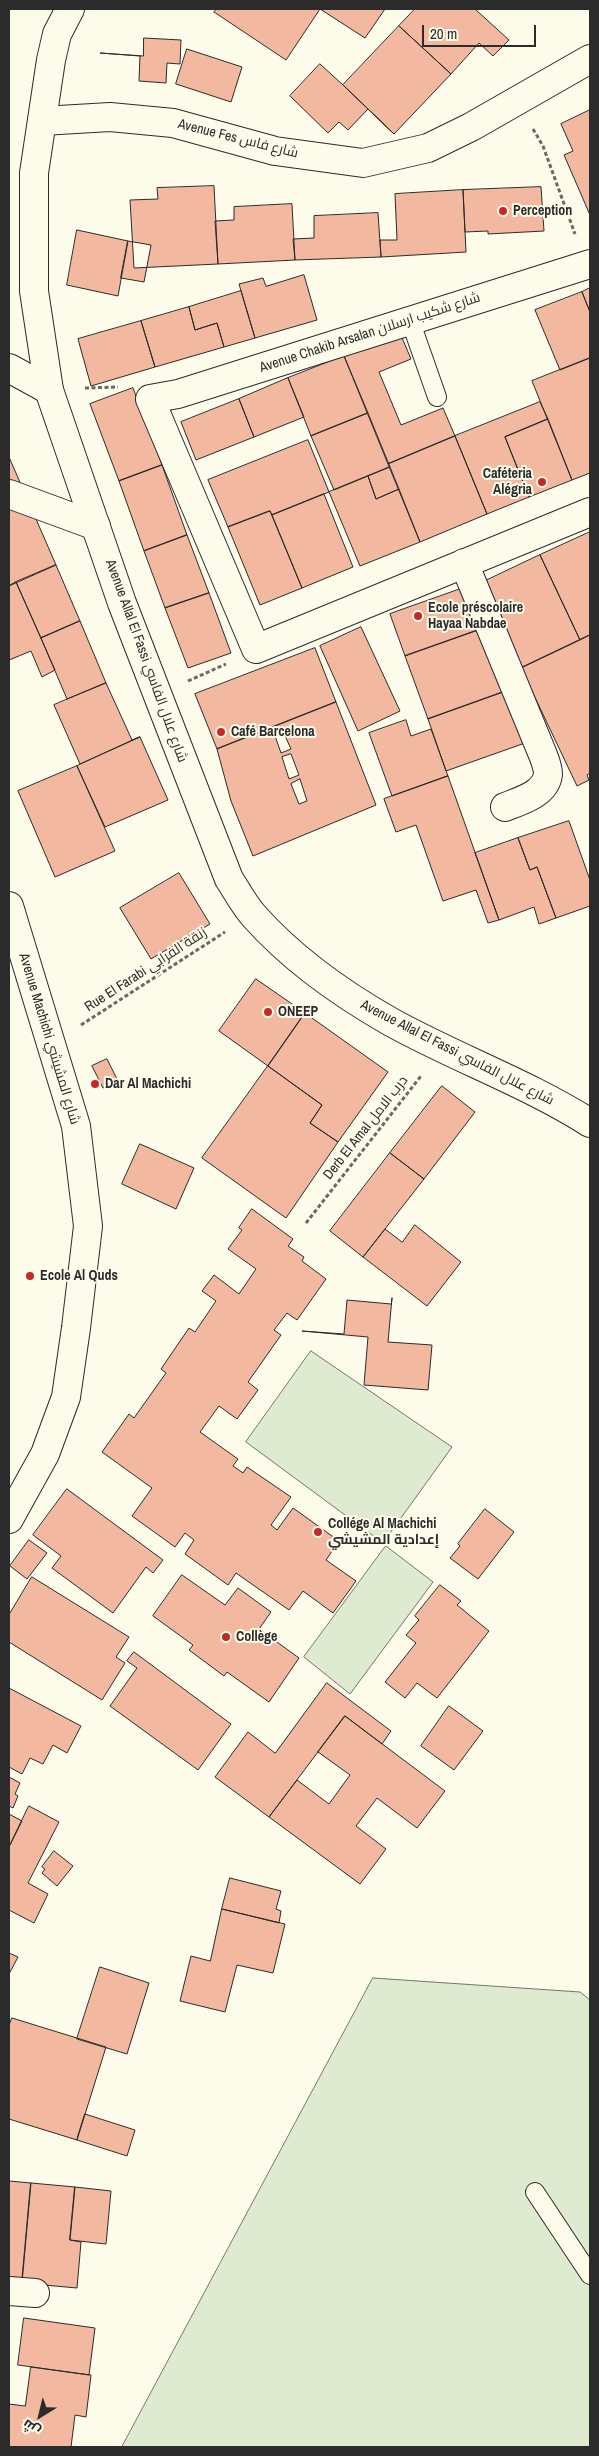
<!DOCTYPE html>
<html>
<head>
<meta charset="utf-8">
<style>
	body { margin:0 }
	#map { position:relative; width:599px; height:2456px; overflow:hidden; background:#fdfbea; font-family:"Archivo Narrow",Cairo,sans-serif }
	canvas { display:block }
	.frame { position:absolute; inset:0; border:10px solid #2b2b2b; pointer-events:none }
	.north { position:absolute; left:15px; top:2391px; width:50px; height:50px; -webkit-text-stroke:4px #fdfbea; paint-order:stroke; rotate:216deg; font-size:14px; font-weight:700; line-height:20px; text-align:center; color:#2b2b2b }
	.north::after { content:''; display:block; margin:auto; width:18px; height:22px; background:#2b2b2b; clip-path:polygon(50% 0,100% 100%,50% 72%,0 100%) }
	.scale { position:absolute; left:422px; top:25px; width:114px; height:22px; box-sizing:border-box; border:2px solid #2b2b2b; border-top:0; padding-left:6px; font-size:15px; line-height:18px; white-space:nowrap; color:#2b2b2b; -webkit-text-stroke:4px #fdfbea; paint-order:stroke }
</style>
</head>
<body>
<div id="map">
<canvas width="599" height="2456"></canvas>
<div class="frame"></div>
<div class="north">ش</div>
<div class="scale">20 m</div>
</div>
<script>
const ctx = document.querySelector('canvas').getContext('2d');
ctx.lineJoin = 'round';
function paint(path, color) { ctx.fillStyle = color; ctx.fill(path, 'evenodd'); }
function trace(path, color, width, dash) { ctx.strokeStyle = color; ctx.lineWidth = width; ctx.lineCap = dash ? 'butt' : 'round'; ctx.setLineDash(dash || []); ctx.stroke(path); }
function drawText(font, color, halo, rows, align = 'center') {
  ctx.font = font + ' "Archivo Narrow",Cairo,sans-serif'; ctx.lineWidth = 4; ctx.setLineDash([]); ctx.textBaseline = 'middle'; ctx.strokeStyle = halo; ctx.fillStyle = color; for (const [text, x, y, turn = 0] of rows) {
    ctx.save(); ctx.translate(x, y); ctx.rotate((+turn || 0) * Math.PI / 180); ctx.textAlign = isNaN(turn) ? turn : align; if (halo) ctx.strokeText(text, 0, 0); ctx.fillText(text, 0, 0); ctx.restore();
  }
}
const green = new Path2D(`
	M311,1351L452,1447L383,1543L246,1442Z
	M386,1546L433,1582L350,1694L304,1657Z
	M373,1978L580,1992L590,2000V2447H122Z`);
paint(green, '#deebd1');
trace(green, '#74746e', 1);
const building = new Path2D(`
	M217,9H385L365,38L320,9L286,60L214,12Z
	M415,9H475L509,40L493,56L479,43L451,74L399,26Z
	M399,26L451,74L394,134L343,85Z
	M144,38L181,40L180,64L167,63L166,83L139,81L140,56L100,53L143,56Z
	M187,49L242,67L231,102L176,84Z
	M320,64L343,85L394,134L368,109L348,130L339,122L328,133L290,96Z
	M590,110V215L564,155L573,151L561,124Z
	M214,186L218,264L134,268L130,200L158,199L157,188Z
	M541,187L544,231L488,234V231L465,232L463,190Z
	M463,190L466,252L381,257L380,240H397L395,194Z
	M292,204L295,260L218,264L215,221L234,220V207Z
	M378,213L381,257L295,260L293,239L314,238V216Z
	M77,230L128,241L118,296L67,285Z
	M128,241L151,245L144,282L121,278Z
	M304,275L317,320L255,338L239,284L263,278L266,286Z
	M590,288V312L582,292Z
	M241,291L255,338L224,347L217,323L195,330L189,307Z
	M582,292L590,312V358L560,370L535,310Z
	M189,307L195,330L217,323L224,347L155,367L141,321Z
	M141,321L155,367L91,386L78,339Z
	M400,333L411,359L379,372L401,425L443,408L455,436L388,464L344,356Z
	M344,356L368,413L311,436L288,378Z
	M590,358V473L572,480L532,381Z
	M288,378L304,417L254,437L239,399Z
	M133,388L162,465L119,481L90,404Z
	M239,399L254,437L196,460L181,422Z
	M540,402L548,419L505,437L529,497L487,514L455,436Z
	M368,413L390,467L334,490L311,436Z
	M548,419L572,480L529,497L505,437Z
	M455,436L487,514L420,542L388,464Z
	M308,440L329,492L272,515L270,511L228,527L208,480Z
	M9,457L56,565L9,586Z
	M162,465L187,535L144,551L119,481Z
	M390,467L399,489L376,499L368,476Z
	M368,476L376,499L399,489L420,542L360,566L329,492Z
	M324,494L353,567L302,588L272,515Z
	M270,511L302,588L260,605L228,527Z
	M590,532V635L580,640L540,555Z
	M187,535L209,593L165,608L144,551Z
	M540,555L580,640L521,668L481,583Z
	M56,565L80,621L41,638L16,582Z
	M16,582L55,670L42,677L31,651L9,660V586Z
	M469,586L484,628L405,656L390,614Z
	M209,593L231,653L188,668L165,608Z
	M80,621L106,683L67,699L41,638Z
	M361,627L400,711L358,731L320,646Z
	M484,628L506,691L428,719L405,656Z
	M590,635V773L587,775L589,780L577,786L521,668Z
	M315,648L336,702L217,749L195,694Z
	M106,683L132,740L140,737L80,764L54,705Z
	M506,691L525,743L446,771L428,719Z
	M336,702L376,805L253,856L231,801L217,749ZM281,727L291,749L281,753L273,730ZM291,754L299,775L289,779L282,757ZM300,779L307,801L299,804L291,784Z
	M406,720L411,736L431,729L448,776L392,796L369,733Z
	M140,737L168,800L105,827L77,766Z
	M77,766L115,851L55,877L18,791Z
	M448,776L499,920L488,923L476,890L443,901L416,825L396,832L384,799Z
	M569,821L590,880V906L556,918L537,867L530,870L518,838Z
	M518,838L530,870L537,867L556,918L539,924L534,907L499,920L475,853Z
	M179,873L210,924L151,959L120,908Z
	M256,979L305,1013L268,1066L219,1031Z
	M305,1013L388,1072L338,1142L310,1123L322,1105L268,1066Z
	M107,1059L118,1081L103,1088L92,1066Z
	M268,1066L322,1105L310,1123L338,1142L286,1218L202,1158Z
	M442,1086L475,1112L424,1179L390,1153Z
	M140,1144L194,1168L176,1209L122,1184Z
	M390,1153L424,1179L363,1257L330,1231Z
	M252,1209L293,1239L288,1246L304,1257L302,1261L326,1279L297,1320L287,1313L274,1330L281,1335L248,1382L258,1390L237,1419L219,1406L200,1432L238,1459L233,1466L243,1473L247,1467L291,1497L271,1525L277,1530L293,1508L339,1541L326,1560L356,1581L333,1613L303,1591L289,1610L236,1573L228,1585L185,1554L194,1540L185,1533L175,1547L132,1516L152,1488L102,1452L129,1414L134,1418L166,1373L161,1369L189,1328L195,1332L216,1301L202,1291L214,1275L239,1294L256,1269L228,1249L242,1230L239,1228Z
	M415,1225L461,1262L427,1306L363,1257L385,1229L402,1242Z
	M392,1298L388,1342L432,1345L428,1390L364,1385L368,1337L302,1331L344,1334L347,1300L391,1304Z
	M67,1489L163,1560L153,1573L146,1567L113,1613L52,1568L61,1556L33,1535Z
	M485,1509L514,1532L478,1579L450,1558L460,1546L458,1544Z
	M29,1540L47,1553L27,1579L10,1566Z
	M182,1575L225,1605L238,1588L271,1612L259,1629L299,1658L269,1702L227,1672L224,1676L189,1650L193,1645L153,1616Z
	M32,1577L129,1637L116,1657L125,1663L102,1700L9,1642V1615Z
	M440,1585L461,1601L457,1605L489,1631L437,1698L417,1683L405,1698L385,1682L416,1643L406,1635L419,1620L415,1616Z
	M134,1652L231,1724L198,1770L110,1706L137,1668L127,1661Z
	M327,1683L391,1731L382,1744L345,1716L269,1817L215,1777L248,1732L275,1753Z
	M9,1688L81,1726L67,1753L53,1745L43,1764L30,1758L22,1774L9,1767Z
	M449,1706L483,1731L454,1770L421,1746Z
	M345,1716L445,1791L417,1828L377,1798L356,1826L386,1849L360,1884L269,1817L297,1780L329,1804L350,1775L318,1752Z
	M9,1777L20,1783L15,1794L18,1796L13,1808L9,1806Z
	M29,1806L59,1822L28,1883L48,1894L34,1923L9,1910V1847Z
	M9,1814L22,1821L9,1847Z
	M54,1851L73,1866L57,1886L42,1873L45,1869L42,1867Z
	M230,1878L281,1891L276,1909L281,1911L279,1923L222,1909Z
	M222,1909L285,1924L273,1973L237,1965L225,2012L180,2001L191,1956L210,1961Z
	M9,1953L18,1957L9,1974Z
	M100,1967L149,1983L127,2054L77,2039Z
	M12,2018L106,2047L77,2140L9,2119V2026Z
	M85,2114L135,2130L127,2156L77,2140Z
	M9,2181L31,2183L22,2283L9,2282Z
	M31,2183L75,2187L70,2240L81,2242L77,2288L22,2283Z
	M75,2187L111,2191L106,2244L70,2240Z
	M24,2318L95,2328L89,2375L18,2365Z
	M31,2367L91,2375L86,2417L75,2415L71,2447H9V2404L25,2406Z`);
paint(building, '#f2b8a0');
trace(building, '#2b2b2b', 1);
const lane = new Path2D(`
	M410,320L437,397
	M535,2192L590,2275`);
const street = new Path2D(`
	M42,121L110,117L173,123L275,151L363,163L428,148L471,127L590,59
	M590,264L178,394L150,399L256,649L590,512
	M9,368L49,390
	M9,494L96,526
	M464,563L543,755C545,760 548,769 548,774C546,794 520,801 505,807
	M9,906L76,1126L88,1226L76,1328L66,1397L45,1454L9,1519
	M9,2291L35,2293`);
const secondary = new Path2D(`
	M70,9L57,34L51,60L34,173V291L49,390L122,603L229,879C237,891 244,905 254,916C293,960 340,993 391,1022C456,1058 527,1083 590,1123`);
trace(lane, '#2b2b2b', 20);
trace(street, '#2b2b2b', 30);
trace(secondary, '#2b2b2b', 30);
trace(new Path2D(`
	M533,129L543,146L575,234
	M85,388L118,387
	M188,681L226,664
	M81,1025L225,932
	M306,1223L421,1076`), '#6a6964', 3, [4, 2.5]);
trace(lane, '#fdfbea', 18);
trace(street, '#fdfbea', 28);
trace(secondary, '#fdfbea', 28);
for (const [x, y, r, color] of [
	[503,211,5,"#c62828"],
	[542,482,5,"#c62828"],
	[418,616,5,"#c62828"],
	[221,732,5,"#c62828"],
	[268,1012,5,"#c62828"],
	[95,1084,5,"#c62828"],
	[30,1276,5,"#c62828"],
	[318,1532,5,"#c62828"],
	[226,1637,5,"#c62828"]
]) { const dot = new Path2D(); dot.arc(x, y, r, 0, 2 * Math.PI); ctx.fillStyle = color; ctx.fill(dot); trace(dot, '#fdfbea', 2); }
drawText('14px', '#2b2b2b', '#fdfbea', [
	["Avenue Fes شارع فاس",238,139,14],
	["Avenue Chakib Arsalan شارع شكيب ارسلان",370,333,-18],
	["Avenue Allal El Fassi شارع علال الفاسي",146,661,70],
	["Rue El Farabi زنقة الفرابي",146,970,-33],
	["Avenue Machichi شارع المشيشي",49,1039,73],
	["Avenue Allal El Fassi شارع علال الفاسي",457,1053,27],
	["Derb El Amal درب الامل",366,1128,-52]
]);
drawText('bold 14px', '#2b2b2b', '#fdfbea', [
	["Perception",513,211],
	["Caféteria",532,474,"right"],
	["Alégria",532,490,"right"],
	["Ecole préscolaire",428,608],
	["Hayaa Nabdae",428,624],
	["Café Barcelona",231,732],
	["ONEEP",278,1012],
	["Dar Al Machichi",105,1084],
	["Ecole Al Quds",40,1276],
	["Collége Al Machichi",328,1524],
	["إعدادية المشيشي",328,1540],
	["Collège",236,1637]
], 'left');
</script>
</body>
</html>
